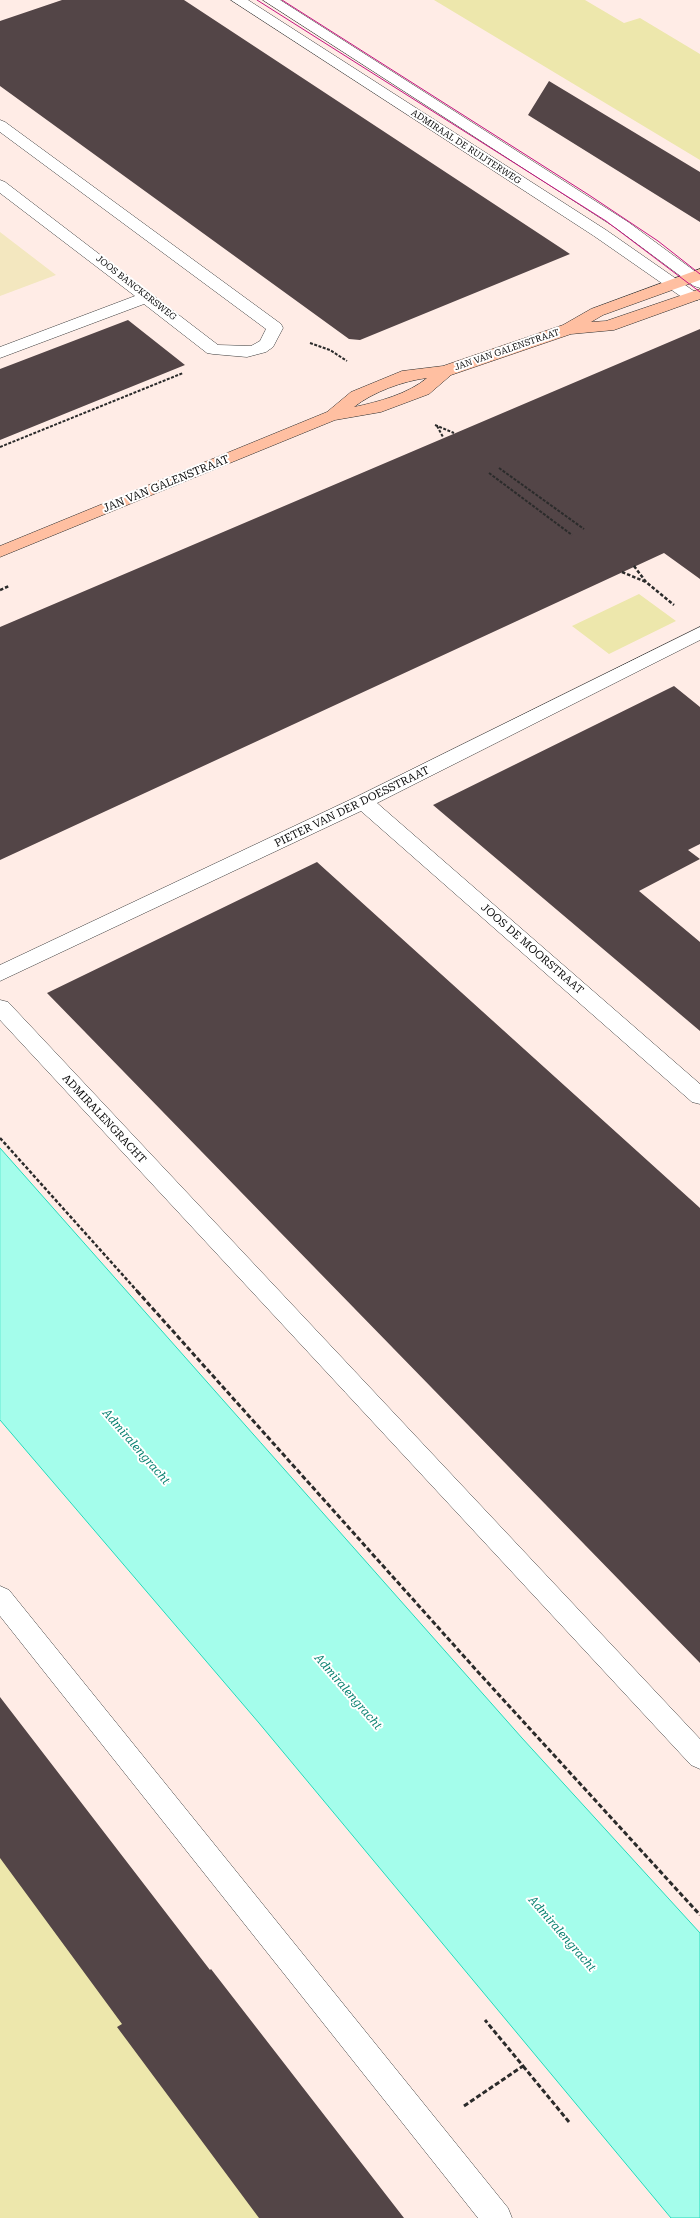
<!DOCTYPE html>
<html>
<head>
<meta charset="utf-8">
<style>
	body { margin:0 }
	canvas { display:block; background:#ffece6 }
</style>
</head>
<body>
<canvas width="700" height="2218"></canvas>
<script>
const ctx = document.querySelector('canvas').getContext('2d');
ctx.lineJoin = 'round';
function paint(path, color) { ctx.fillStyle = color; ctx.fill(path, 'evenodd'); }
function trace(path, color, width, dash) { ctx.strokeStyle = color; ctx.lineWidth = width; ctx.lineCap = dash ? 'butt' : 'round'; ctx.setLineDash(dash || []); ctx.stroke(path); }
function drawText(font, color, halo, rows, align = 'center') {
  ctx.font = font + ' "Roboto Serif",serif'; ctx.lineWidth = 4; ctx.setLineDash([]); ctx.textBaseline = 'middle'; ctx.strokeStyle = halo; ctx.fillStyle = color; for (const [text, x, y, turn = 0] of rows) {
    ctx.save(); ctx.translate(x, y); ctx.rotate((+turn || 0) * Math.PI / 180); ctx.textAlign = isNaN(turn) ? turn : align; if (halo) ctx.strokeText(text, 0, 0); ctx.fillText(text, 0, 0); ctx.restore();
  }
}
paint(new Path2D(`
	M434,0H585L624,23L640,18L700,54V160Z
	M639,594L676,621L609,654L572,626Z
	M0,1824L289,2218H0Z`), '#ede7ac');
paint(new Path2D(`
	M0,232L56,275L0,296Z`), '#f3e7bf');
const water = new Path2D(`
	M0,1148L522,1738L700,1933V2218H671L259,1723L0,1420Z`);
paint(water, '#a4fdeb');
trace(water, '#24dbbc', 1);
paint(new Path2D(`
	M62,0H184L570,254L360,340L349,339L0,86V21Z
	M549,81L700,172V222L528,115Z
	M128,320L185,365L0,440V369Z
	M700,329V579L664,553L0,860V627Z
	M674,686L700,707V844L688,850L700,859L639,891L700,942V1031L433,805Z
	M317,862L700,1208V1663L47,993Z
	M0,1697L210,1970L211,1969L404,2218H259L117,2027L122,2024L0,1858Z`), '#534547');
const service = new Path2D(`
	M263,0H280L628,222L700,275V288L694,286L616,228Z`);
const minor = new Path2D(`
	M0,120L5,122L281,324L283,328L273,347L266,352L247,357L213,354L207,353L144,304L0,358V347L135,296L0,193V180L5,182L218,345L251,346L260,341L266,329L0,132Z
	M700,627V640L377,803L700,1084V1104L692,1102L361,811L0,981V965L356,797Z
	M0,1000L8,1002L700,1739V1769L691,1765L0,1020Z
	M0,1586L9,1590L508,2208L512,2218H478L0,1616Z`);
const tertiary = new Path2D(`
	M231,0H248L606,230L698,294L700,297L698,300H686L594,236Z`);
const secondary = new Path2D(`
	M700,269V280L603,315L591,322L606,321L700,289V299L614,330L571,334L451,375L429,394L381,412L335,420L0,557V546L327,412L351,392L402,371L443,366L563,325L591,309ZM427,378C408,394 378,402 354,407C373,392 403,381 427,378Z`);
trace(service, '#3c3c3c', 1);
trace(minor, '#3c3c3c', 1);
trace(tertiary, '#3c3c3c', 1);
trace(secondary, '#2b2b2b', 1);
trace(new Path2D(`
	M310,343L330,350L347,361
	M435,425L454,433
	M437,426L443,437
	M0,447L183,373
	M499,468L584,529
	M489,473L572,535
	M634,566L635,567`), '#2b2b2b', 2, [3, 1.5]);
trace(new Path2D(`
	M634,566L646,582L674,605
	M622,572L646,582
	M0,590L9,586
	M0,1138L138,1292`), '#2b2b2b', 2.5, [3.5, 2]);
trace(new Path2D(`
	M137,1291L478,1672L700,1915
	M523,2066L569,2122
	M464,2106L523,2066L485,2020`), '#2b2b2b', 3, [5, 2.5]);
paint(service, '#fff');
paint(minor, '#fff');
paint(tertiary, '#fff');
paint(secondary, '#ffbfa1');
trace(new Path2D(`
	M257,0L606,221L700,292
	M282,0L589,195L658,241L700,274`), '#c61582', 1);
drawText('9px', '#090909', '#fff', [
	["ADMIRAAL DE RUIJTERWEG",466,147,33],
	["JOOS BANCKERSWEG",136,288,38],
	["JAN VAN GALENSTRAAT",507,350,-19]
]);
drawText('11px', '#090909', '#fff', [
	["JAN VAN GALENSTRAAT",166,484,-22],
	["PIETER VAN DER DOESSTRAAT",352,807,-26],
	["JOOS DE MOORSTRAAT",532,949,41],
	["ADMIRALENGRACHT",104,1119,47]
]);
drawText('italic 12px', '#0a8171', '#fff', [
	["Admiralengracht",136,1447,49],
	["Admiralengracht",348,1692,49],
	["Admiralengracht",562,1934,49]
]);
</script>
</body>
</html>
